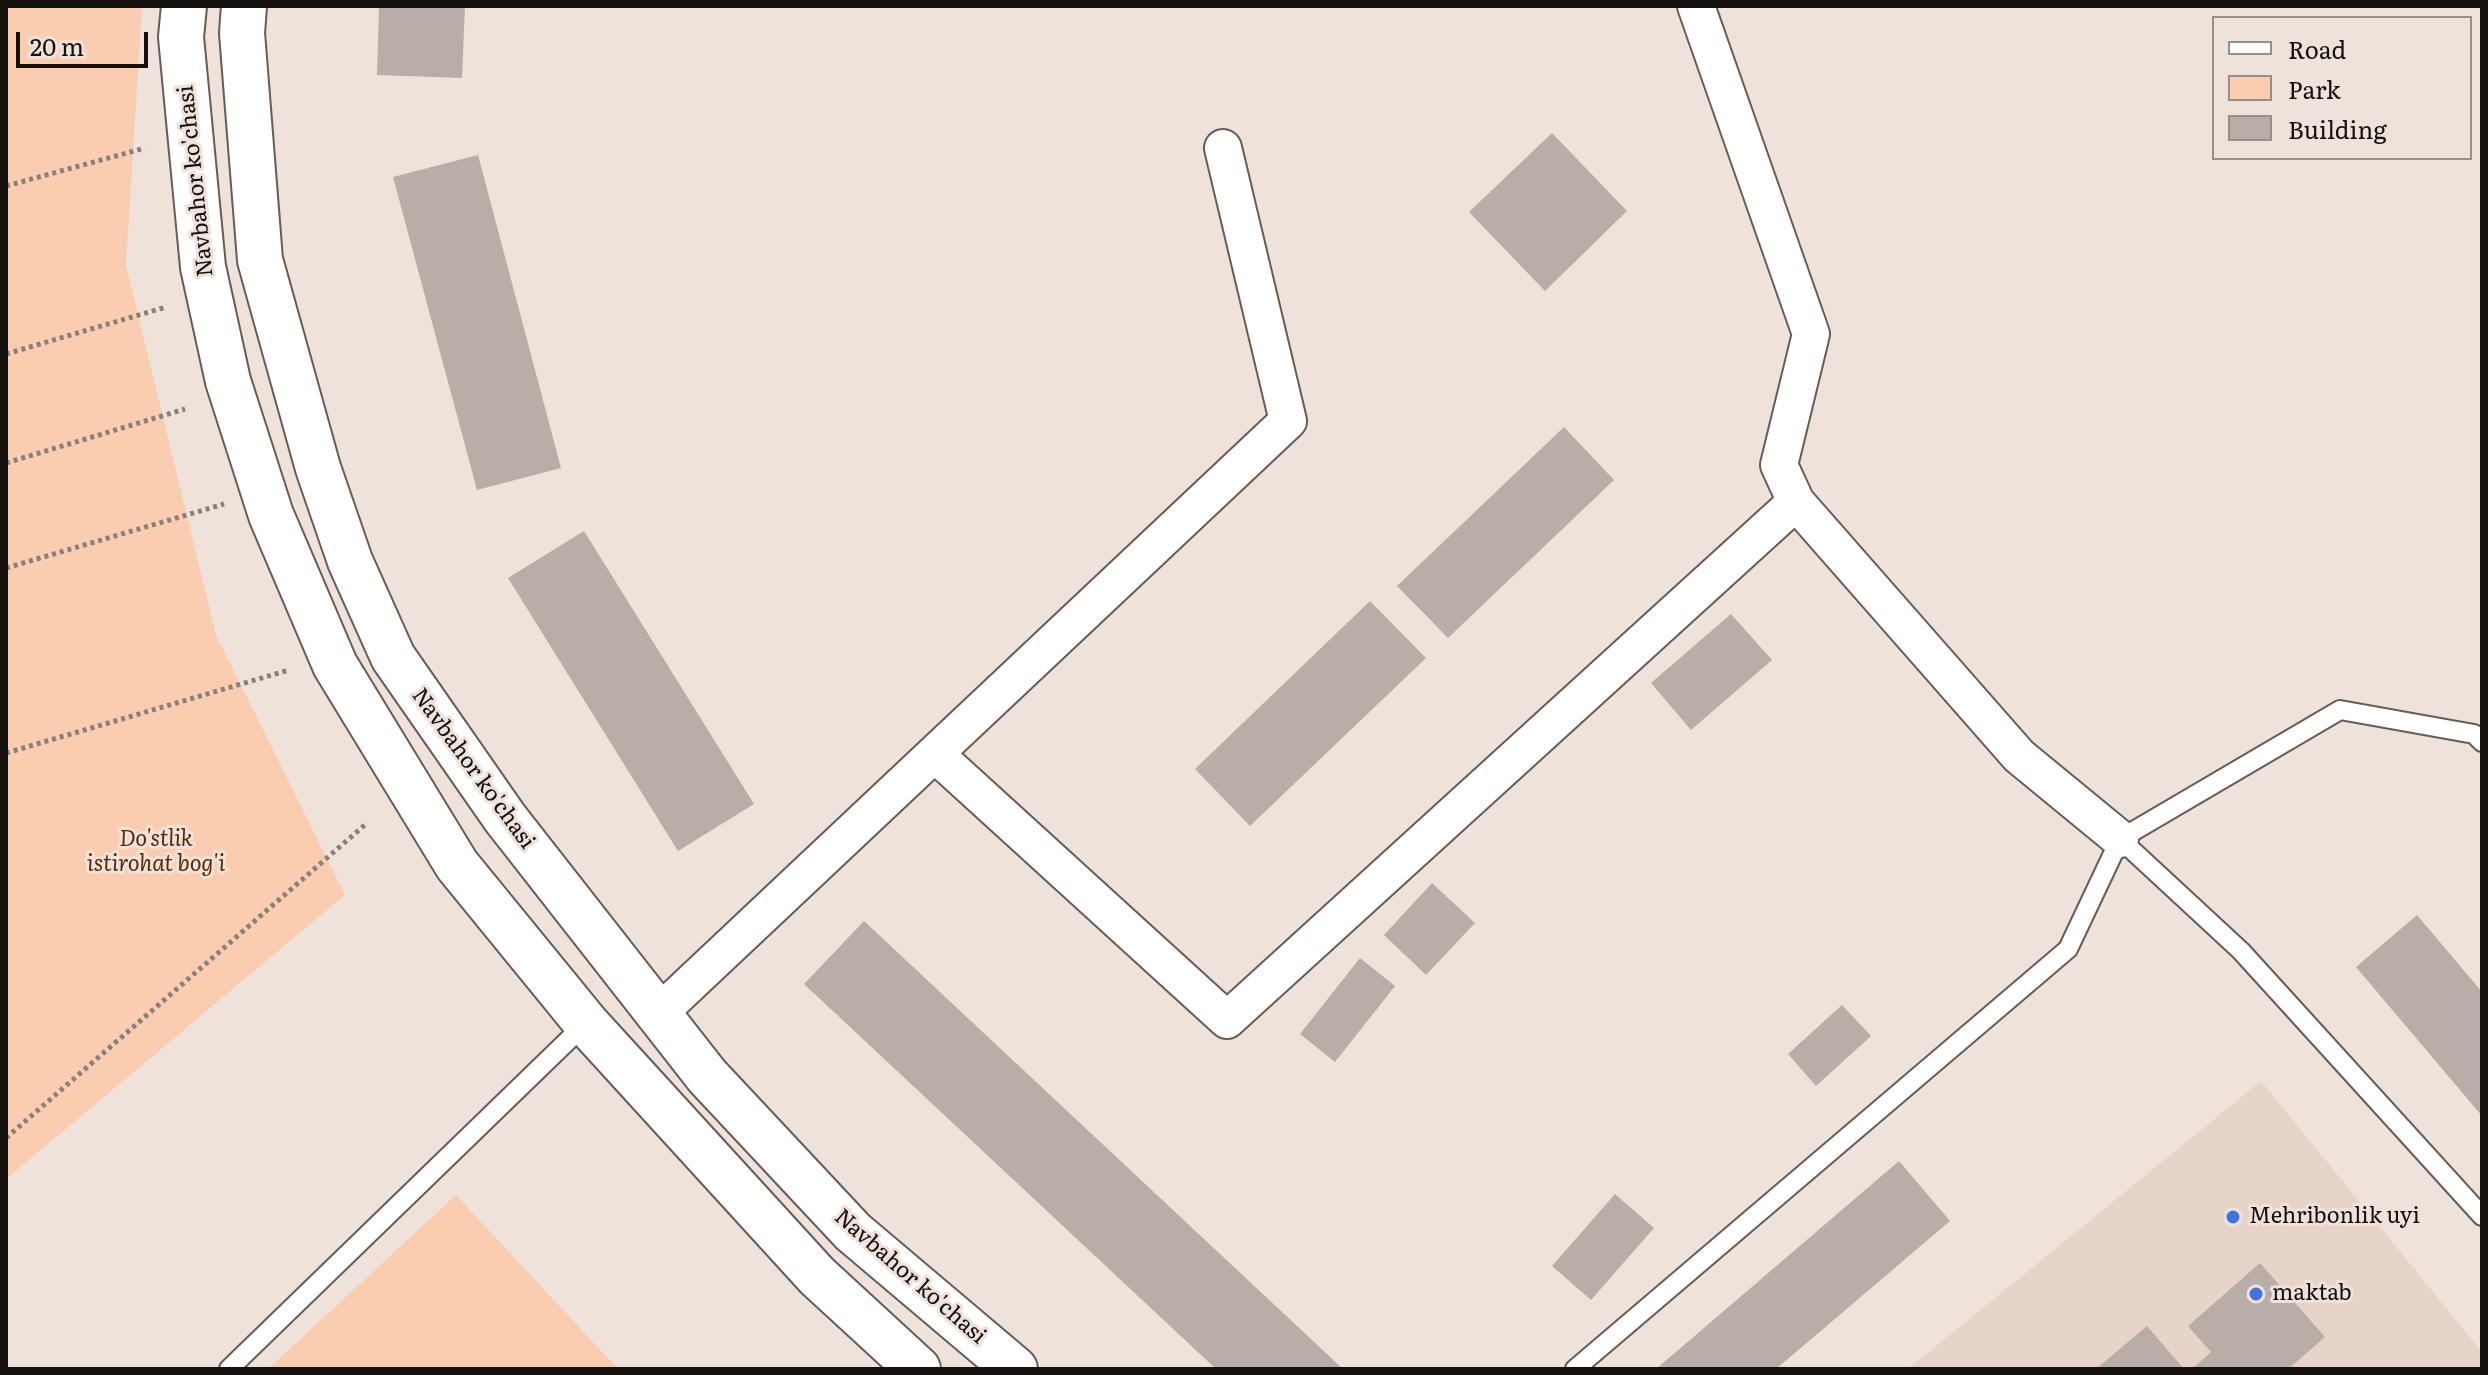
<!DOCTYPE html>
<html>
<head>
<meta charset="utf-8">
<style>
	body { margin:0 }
	#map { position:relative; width:2488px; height:1375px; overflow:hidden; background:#eee2db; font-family:Literata,serif }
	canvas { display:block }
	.frame { position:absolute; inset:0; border:8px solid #15110e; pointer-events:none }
	.legend { position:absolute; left:2212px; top:16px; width:260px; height:144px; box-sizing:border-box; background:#eee2db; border:2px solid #978e89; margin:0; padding:10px 14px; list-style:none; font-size:24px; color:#15110e }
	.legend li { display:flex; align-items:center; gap:16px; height:40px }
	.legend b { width:40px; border:2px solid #978e89 }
	.scale { position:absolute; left:16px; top:32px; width:132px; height:36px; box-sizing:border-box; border:4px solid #15110e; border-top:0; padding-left:10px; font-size:24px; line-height:28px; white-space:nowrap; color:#15110e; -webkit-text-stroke:6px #eee2db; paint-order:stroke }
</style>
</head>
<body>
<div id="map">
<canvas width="2488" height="1375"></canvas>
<div class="frame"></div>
<ul class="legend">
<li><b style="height:10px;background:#fff"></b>Road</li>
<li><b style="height:22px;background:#faccb0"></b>Park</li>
<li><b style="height:22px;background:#b9ada7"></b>Building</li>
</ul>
<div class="scale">20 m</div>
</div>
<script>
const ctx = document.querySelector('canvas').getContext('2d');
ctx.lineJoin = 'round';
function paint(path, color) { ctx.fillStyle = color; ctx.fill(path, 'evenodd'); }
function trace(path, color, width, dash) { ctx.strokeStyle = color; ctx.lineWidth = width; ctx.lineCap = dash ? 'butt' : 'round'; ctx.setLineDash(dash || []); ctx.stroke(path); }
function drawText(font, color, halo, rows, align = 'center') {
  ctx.font = font + ' Literata,serif'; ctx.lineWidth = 6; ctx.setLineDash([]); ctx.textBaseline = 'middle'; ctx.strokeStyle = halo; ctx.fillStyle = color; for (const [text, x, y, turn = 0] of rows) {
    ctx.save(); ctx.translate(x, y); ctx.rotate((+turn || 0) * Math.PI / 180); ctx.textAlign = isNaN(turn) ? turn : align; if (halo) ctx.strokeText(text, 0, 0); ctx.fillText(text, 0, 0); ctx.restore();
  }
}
paint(new Path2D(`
	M2261,1081L2482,1352V1369H1908Z`), '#e7d4c9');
paint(new Path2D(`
	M6,6H142L126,265L216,635L345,895L6,1179Z
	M456,1195L618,1369H268Z`), '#faccb0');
paint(new Path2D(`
	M379,6H465L462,78L377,75Z
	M1552,133L1627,211L1545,291L1469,212Z
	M478,155L561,468L477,490L393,177Z
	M1564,427L1614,480L1448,638L1397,586Z
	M584,531L754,804L678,851L508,578Z
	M1370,601L1426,658L1250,826L1195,769Z
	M1731,614L1772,660L1691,730L1651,683Z
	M1432,883L1475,923L1426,975L1384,935Z
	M2417,915L2482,992V1116L2356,967Z
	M864,921L1343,1369H1216L804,984Z
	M1360,958L1395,986L1335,1062L1300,1034Z
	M1842,1005L1871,1036L1816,1086L1788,1054Z
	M1899,1161L1950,1221L1776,1369H1656Z
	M1615,1194L1654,1228L1591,1300L1552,1266Z
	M2260,1263L2325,1337L2288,1369H2192L2211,1352L2188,1326Z
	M2147,1326L2184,1369H2096Z`), '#b9ada7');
const lane = new Path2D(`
	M2120,839L2241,951L2482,1216
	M229,1369L586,1023
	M1575,1369L2068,949L2120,839L2340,710L2474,734L2482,742`);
const street = new Path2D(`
	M1696,6L1811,334L1779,465L1796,502L2019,756L2120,839
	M935,754L1227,1020L1796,502
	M658,1014L1288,421L1223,148`);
const secondary = new Path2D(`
	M184,6L181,37L203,267L228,381L271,515L335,665L457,865L586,1023L817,1276L918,1369
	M244,6L242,33L260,260L318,468L350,561L393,657L505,818L707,1076L853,1232L1015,1369`);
trace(lane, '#675d57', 22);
trace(street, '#675d57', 40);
trace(secondary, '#675d57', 48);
trace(new Path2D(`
	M6,186L145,148
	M6,354L166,307
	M6,463L185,409
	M6,568L224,504
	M6,753L289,670
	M6,1138L367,823`), '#88807b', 5, [4, 4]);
trace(lane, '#fff', 18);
trace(street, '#fff', 36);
trace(secondary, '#fff', 44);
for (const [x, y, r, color] of [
	[2233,1217,8,"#3f73e4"],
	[2256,1294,8,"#3f73e4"]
]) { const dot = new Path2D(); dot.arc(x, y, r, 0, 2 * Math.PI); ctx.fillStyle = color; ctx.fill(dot); trace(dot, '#eee2db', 3); }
drawText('22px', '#15110e', '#eee2db', [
	["Navbahor ko'chasi",196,181,-96],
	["Navbahor ko'chasi",473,769,54],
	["Navbahor ko'chasi",910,1277,41]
]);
drawText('italic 22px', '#5c2900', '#eee2db', [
	["Do'stlik",156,840],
	["istirohat bog'i",156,865]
]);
drawText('22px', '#15110e', '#eee2db', [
	["Mehribonlik uyi",2249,1217],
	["maktab",2272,1294]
], 'left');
</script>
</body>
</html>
